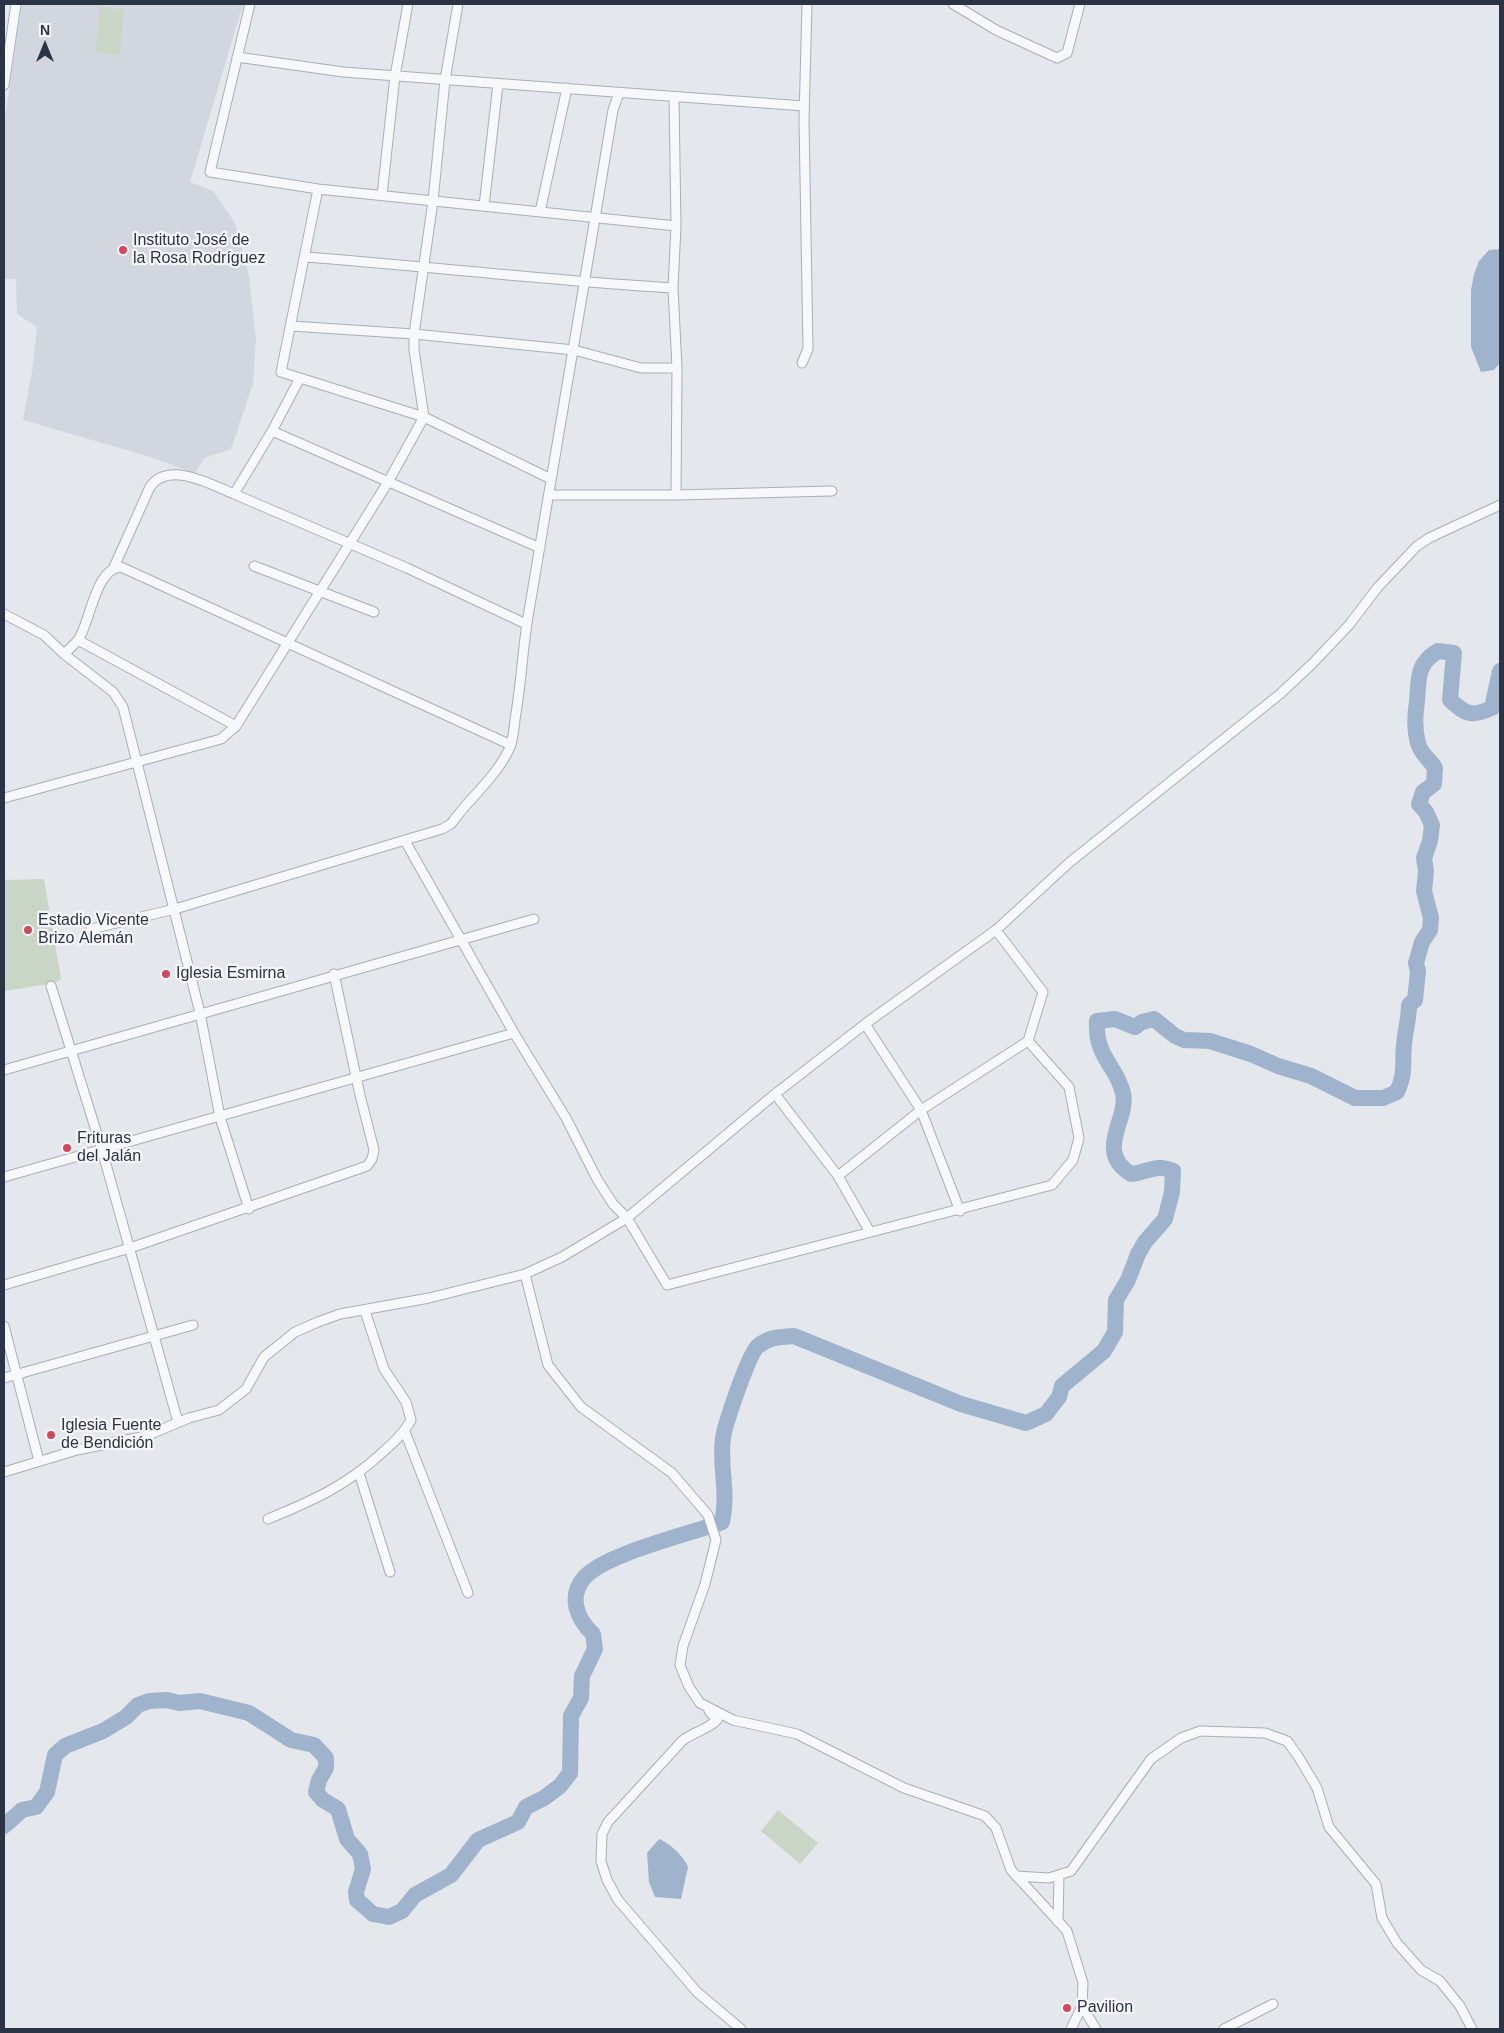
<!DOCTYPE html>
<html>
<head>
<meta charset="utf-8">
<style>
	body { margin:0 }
	#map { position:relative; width:1504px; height:2033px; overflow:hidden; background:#e4e7ec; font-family:Arial,sans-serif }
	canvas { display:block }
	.frame { position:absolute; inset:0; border:5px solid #2b3445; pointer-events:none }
	.north { position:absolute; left:20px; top:20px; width:50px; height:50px; -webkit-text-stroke:4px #f4f6f9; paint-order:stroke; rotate:0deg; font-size:14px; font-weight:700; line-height:20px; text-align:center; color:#2b3445 }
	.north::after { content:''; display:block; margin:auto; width:18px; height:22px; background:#2b3445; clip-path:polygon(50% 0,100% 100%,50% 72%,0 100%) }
</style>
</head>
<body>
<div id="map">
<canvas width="1504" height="2033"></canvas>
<div class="frame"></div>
<div class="north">N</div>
</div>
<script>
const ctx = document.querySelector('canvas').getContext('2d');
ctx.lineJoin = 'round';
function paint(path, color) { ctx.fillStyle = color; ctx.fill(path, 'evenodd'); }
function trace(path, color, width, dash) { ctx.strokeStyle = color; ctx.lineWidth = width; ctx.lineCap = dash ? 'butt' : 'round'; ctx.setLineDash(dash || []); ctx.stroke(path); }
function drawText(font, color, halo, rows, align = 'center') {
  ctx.font = font + ' Arial,sans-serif'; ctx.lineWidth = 4.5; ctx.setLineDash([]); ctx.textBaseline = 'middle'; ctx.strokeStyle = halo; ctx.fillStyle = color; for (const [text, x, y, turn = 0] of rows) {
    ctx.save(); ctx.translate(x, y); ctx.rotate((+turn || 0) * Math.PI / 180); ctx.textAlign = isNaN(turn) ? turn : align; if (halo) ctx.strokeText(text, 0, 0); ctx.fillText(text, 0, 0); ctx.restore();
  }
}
paint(new Path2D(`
	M22,4H243L190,182L213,191L235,223L249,276L256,338L253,383L231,449L204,458L195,473L144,455L23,420L33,365L37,327L17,314L16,279H4V124Z`), '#d2d6de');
paint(new Path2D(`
	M100,7L124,10L119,55L95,53Z
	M44,879L61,979L55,983L4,991V880Z
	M778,1810L818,1843L800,1864L761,1831Z`), '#c9d6c5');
paint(new Path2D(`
	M1500,249V363L1494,370L1481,372L1471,347V290L1474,274L1479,261L1489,250Z
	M659,1839C669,1842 685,1858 688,1867L681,1899L655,1897L649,1882L647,1853Z`), '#9fb4cc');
trace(new Path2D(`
	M4,1826L22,1810L36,1807L47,1792L55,1755L65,1746L103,1731L126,1717L138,1705L149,1701L167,1700L179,1703L200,1701L249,1713L291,1740L314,1745L326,1758V1768L319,1780L316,1792L323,1800L338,1809L347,1839L360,1854L363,1869L356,1892L357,1900L373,1914L389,1917L402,1911L415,1895L451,1875L478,1840L518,1822L526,1807L544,1798L560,1786L570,1773L571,1716L581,1698L582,1676L595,1649L593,1634C577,1619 568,1597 584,1578C604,1554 690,1534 722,1522C729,1491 719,1467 723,1438C725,1424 749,1353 758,1346C769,1337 780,1337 794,1336L961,1404L1026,1423L1046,1414L1059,1397L1062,1386L1104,1351L1115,1332L1116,1300L1128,1280L1138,1254L1145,1242L1165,1219L1172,1192L1173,1171C1157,1163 1146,1173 1131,1174C1094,1151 1129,1120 1123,1093C1116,1064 1095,1058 1097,1021L1115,1019L1135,1027L1142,1022L1154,1019L1175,1036L1184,1040L1210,1041L1251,1054L1278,1066L1311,1076L1355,1098H1383L1397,1092C1406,1072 1402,1065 1404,1045C1405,1031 1409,1019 1409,1005L1415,1000L1418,971L1416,963L1422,942L1430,930L1431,918L1424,891L1426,871L1424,858L1430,841L1432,825L1426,812L1419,804L1423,792L1434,784L1435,768C1430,760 1420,753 1418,743C1414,729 1415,714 1417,701C1419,679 1416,664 1438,651L1454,653L1450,700C1467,715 1471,717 1492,708L1500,671`), '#9fb4cc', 16);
const street = new Path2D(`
	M250,4L210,172L318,189L676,226
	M953,4L996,30L1057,58L1067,53L1080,4
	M237,57L343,72L804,106
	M4,85L16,4
	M674,97L676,226L673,288L677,368L676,495
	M318,189L281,372L424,417L551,479
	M382,195L395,76L408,4
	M484,206L498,84
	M540,212L567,88
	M305,257C428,266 550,281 673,288
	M291,326L414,334L574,350L641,368H677
	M802,363L808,349L804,120L807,4
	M300,378L272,431L234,494L407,568L526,624
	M272,431L540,548
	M549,495H676L832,491
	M254,566L374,612
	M114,567L150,487C168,460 212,485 234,494
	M4,614L44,635L64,654L113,692L123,707L200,1013L220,1117L249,1209
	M78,640L236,726
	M64,654C68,650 74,645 78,640C90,624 95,568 121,567L511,745
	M4,798L221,739L236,726L388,482L424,417L414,350V334L433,201L445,80L458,4
	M405,841L514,1033L566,1118L597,1179L613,1204L627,1218L667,1285L1052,1185L1073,1160L1079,1138L1069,1087L1028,1041
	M91,929L175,909L442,829L451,824C469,798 497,777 510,747C514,737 514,724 516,713C522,677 523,641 530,605C559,440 585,275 613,110L619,93
	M51,986L102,1150L178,1422
	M865,1024L921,1110L960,1211
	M4,1070L534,919
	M775,1094L838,1176L870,1232
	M838,1176L921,1110L1028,1041L1043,992L996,930
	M4,1177L514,1033
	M525,1274L548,1365L581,1407L672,1473L708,1515L716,1540L705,1584L683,1646L680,1665L689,1687L700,1703L733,1720L797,1734L904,1788L985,1816L996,1828L1011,1870L1067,1931L1083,1983L1082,2006L1096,2029
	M4,1285L130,1248L367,1166L372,1159L374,1150L360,1095L334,974
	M4,1326L39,1461
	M4,1378L193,1325
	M405,1432L468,1593
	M4,1472L77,1450L146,1436L189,1418L219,1410L246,1389L264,1357L295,1332L318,1322L340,1314L429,1298L525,1274L562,1257L627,1218L775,1094L865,1024L996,930L1070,862L1280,694L1313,663L1349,625L1378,587L1417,546L1429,538L1500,505
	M359,1473L390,1572
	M268,1519C314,1500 346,1486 383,1452C394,1442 404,1433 411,1420L406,1402L384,1369L365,1311
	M709,1711L717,1720C707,1730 693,1732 682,1741L608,1822L602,1834L601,1861L607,1880L618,1900L697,1992L741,2029
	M1016,1876L1049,1878L1071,1871L1151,1759L1181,1738L1200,1731L1265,1733L1287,1741L1298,1756L1317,1788L1329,1827L1376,1884L1382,1918L1397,1943L1421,1970L1440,1981L1460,2006L1472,2029
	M1058,1922L1059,1875
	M1071,2029L1082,2006
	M1224,2029L1273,2004`);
trace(street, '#a9aeb7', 11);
trace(street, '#f7f8fa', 9);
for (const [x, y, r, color] of [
	[123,250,5,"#d1495b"],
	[28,930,5,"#d1495b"],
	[166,974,5,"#d1495b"],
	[67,1148,5,"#d1495b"],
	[51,1435,5,"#d1495b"],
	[1067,2008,5,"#d1495b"]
]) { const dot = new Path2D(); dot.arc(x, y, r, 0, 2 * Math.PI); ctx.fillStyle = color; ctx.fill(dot); trace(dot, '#f4f6f9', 2); }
drawText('16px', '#2b3445', '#f4f6f9', [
	["Instituto José de",133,241],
	["la Rosa Rodríguez",133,259],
	["Estadio Vicente",38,921],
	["Brizo Alemán",38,939],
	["Iglesia Esmirna",176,974],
	["Frituras",77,1139],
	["del Jalán",77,1157],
	["Iglesia Fuente",61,1426],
	["de Bendición",61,1444],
	["Pavilion",1077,2008]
], 'left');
</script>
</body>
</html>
